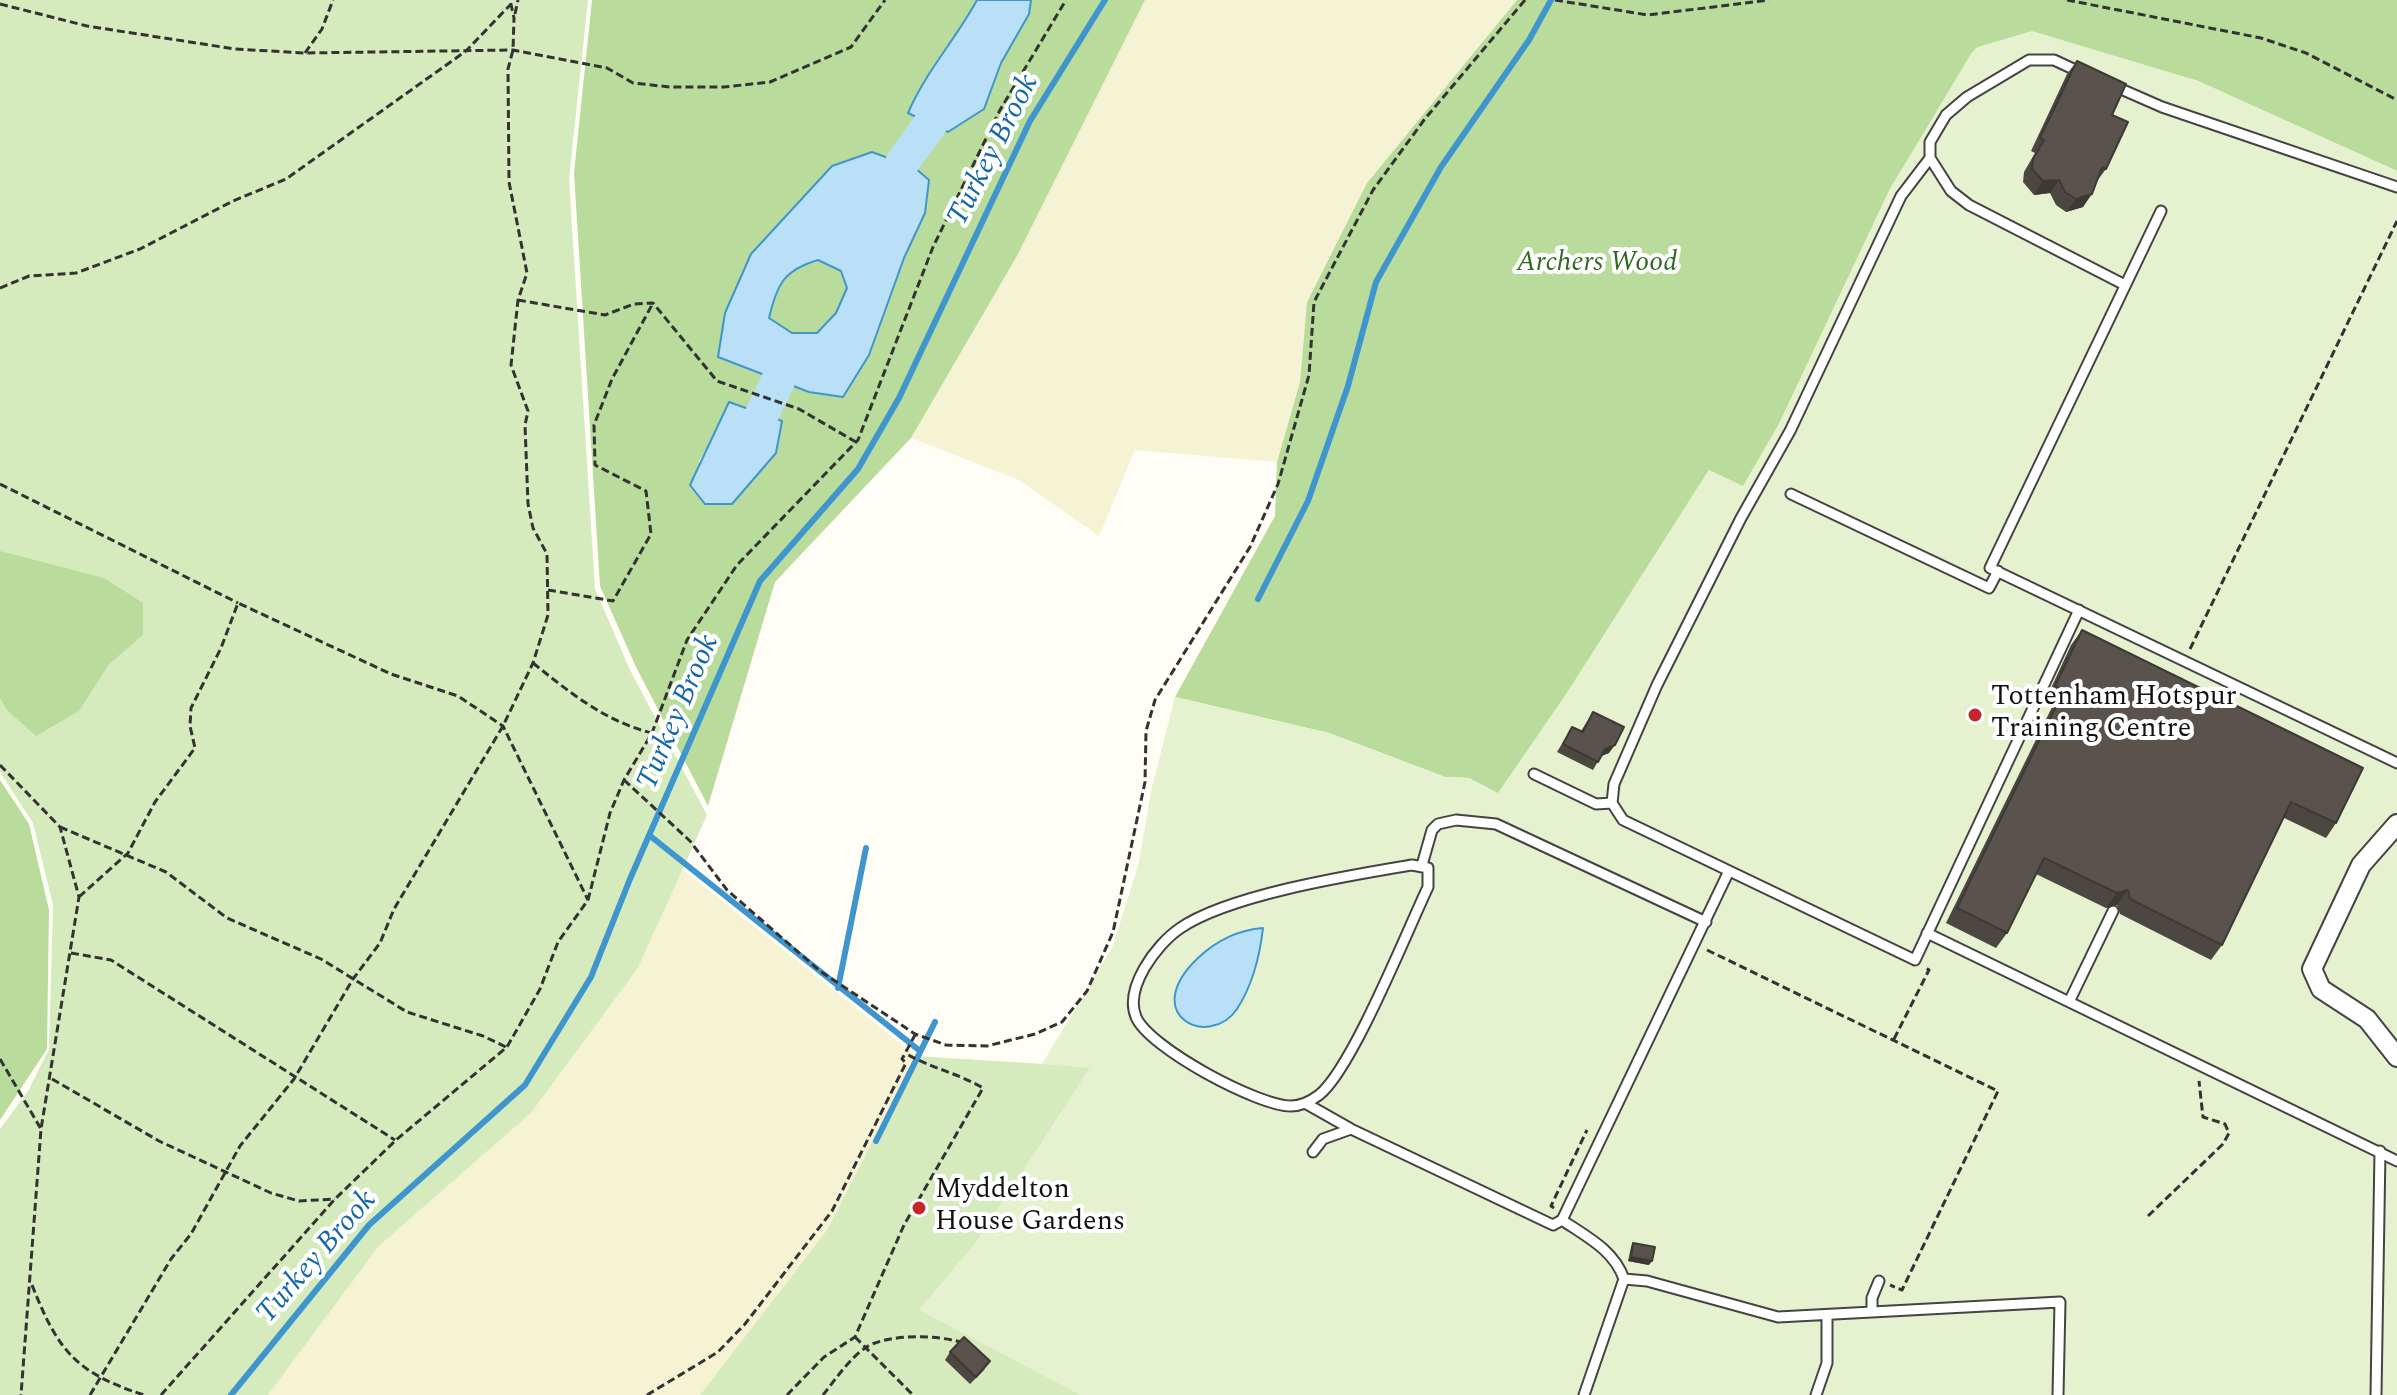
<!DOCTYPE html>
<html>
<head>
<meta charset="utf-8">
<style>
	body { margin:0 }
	canvas { display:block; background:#fffdf5 }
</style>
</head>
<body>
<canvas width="2397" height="1395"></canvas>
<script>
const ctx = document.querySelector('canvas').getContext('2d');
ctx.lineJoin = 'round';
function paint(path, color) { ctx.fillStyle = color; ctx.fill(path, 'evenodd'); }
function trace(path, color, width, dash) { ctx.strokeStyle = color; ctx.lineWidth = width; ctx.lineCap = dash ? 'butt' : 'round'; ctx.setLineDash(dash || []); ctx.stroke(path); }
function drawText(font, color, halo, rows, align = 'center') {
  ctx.font = font + ' Spectral,serif'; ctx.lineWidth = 8; ctx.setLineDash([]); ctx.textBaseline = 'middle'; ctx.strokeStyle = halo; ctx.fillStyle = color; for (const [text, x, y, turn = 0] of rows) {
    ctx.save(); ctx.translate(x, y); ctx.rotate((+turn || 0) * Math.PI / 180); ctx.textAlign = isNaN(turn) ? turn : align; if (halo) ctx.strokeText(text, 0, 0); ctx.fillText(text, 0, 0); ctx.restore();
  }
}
paint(new Path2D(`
	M1145,0H1517L1367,183L1307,302L1300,382L1277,462L1135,450L1099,536L1019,480L911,438L1017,256Z
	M682,869L916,1056L827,1230L700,1395H268L379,1246L531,1113L638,968Z`), '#f6f3d4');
paint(new Path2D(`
	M0,0H588L569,179L595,589L630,670L707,815L638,968L531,1113L379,1246L268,1395H0V1129L28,1091L49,1049L53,905L33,823L0,772Z
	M916,1056L1091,1067L976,1243L920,1309L1081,1395H700L827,1230Z`), '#d5ebbd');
paint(new Path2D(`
	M592,0H977C956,39 926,71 909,112L948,132L984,108L1001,63L1029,14L1031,0H1145L1017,256L911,438L775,582L708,806L636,667L600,586L574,173ZM832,166L925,213L904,258L869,355L809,392L718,357L751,254ZM729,402L781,421L776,453L732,504H705L699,461L718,431Z
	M1517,0H2397V171L2198,81L2032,32L1976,48L1890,189L1779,424L1743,487L1709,470L1569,690L1498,794L1469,778L1445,777L1329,733L1175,697L1275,516L1277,462L1300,382L1307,302L1367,183Z
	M818,260L841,271L847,288L836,313L817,334L792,333L769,318C778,284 784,271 818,260Z
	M0,551L104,578L143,603V635L109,664L79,711L36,736L7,710L0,698Z
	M0,780L29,824L49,910L47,1049L0,1120Z`), '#b9dc9c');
paint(new Path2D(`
	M2032,31L2198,81L2397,171V1395H1081L919,1310L976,1243L1090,1068L1042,1064L1112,948L1138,866L1152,787L1175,697L1329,733L1444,777L1469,778L1498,793L1569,690L1709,470L1743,486L1779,424L1890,189L1972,52L1981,46Z`), '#e6f2cf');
const water = new Path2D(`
	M977,0H1031L1029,14L1001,63L984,109L948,132L908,113C926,71 956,39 977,0Z
	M872,152L915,168L929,180L925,213L904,258L869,355L843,397L809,392L718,357L725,313L751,254L832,166ZM818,260L841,271L847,288L836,313L817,333H792L769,318C777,284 784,270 818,260Z
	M729,402L782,421L776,453L732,504H705L690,485Z
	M1263,928C1260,954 1252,986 1237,1009C1209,1050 1138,1015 1198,958C1217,940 1238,930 1263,928Z`);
paint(water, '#b9e0f7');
trace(water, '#3f96cf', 2);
trace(new Path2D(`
	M1258,599L1308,501L1348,386L1376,282L1441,167L1529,40L1551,0
	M649,835L920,1051
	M838,988L866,848
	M876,1141L935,1022
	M231,1395L369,1225L525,1085L591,977L630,879L760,581L858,469L899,398L1030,121L1105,0`), '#3f96cf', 6);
trace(new Path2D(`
	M902,163L931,123
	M762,414L778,381`), '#b9e0f7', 34);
const lane = new Path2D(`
	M2114,86L2162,107L2397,187
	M1930,158L1951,191L1969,205L2125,285
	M2161,211L1990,568L2397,763
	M1791,494L1989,588L1998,571
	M2079,610L1915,960L1623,820L1612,803L1614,784L1657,685L1741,518L1790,431L1901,196L1930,158V142L1946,115L1967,97L2029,60H2054L2082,73
	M1534,774L1596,804L1612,803
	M1412,865L1428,868V887C1407,931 1352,1069 1319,1095C1311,1101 1300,1106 1291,1106C1258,1106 1149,1048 1136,1017C1124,988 1156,945 1179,929C1227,895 1352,875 1412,865Z
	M1422,865L1432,830L1438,824L1456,820L1496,824L1706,922
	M1927,933L2397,1161
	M2069,1002L2113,911
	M1305,1103L1351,1129L1553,1225L1562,1220
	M1313,1152L1323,1139L1351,1129
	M1624,1279L1647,1281L1778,1317L2060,1302L2058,1395
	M1872,1311V1298L1879,1281
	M1584,1395L1624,1279C1614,1250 1587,1237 1562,1220L1728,873
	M1816,1395L1827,1363V1315
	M2376,1395L2380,1151`);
const street = new Path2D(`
	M2397,824L2361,865L2312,969L2321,989L2367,1019L2397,1057`);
trace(lane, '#444', 13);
trace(street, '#444', 22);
trace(new Path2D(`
	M1555,0L1648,15L1769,0
	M2067,0L2261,38L2306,53L2397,100
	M0,4L87,26L235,49L305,53L513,50L607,68L633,83L670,87H724L770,82L851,47L885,0
	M515,14L518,0
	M305,53L322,29L333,0
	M0,288L29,276L76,273L140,249L233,201L286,179L466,51L511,4
	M518,300L605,315L634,304L653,303L717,381L799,409L856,442
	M0,484L238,603
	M548,590L613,601L651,534L646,491L595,465L594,425L612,379L653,303
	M2190,649L2397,221
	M533,663C569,692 606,722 652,733
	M0,765L60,827L79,897L41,1129L21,1395
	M624,780L690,841L727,890L820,971L915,1034L946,1045L987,1046L1035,1034L1062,1022L1087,991L1113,932L1145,782L1146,731L1155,700L1250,547L1278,484L1309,375L1314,302L1373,190L1424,120L1525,0
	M60,827L166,872L227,918L321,959L407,1012L483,1036L506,1047
	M79,897L128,853L155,802L195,748L190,726L191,708L221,648L238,603L391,674L458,696L503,726L588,900
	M1707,950L1998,1091L1902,1290L1890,1285
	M71,953L111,960L395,1140
	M1894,1039L1929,970L1926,968
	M0,1059L41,1129
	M52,1079L159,1141L271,1193L299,1201L335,1199
	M1554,1208L1551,1206L1587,1130
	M2148,1216L2223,1144L2229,1133L2225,1124L2203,1117L2199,1081
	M32,1285C58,1351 76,1373 144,1395
	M855,1337L913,1395
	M90,1395L171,1259L191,1234L240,1146L294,1079L353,979L380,943L394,909L503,726L533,663L548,615L547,554L533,528L528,504L525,425L528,411L511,365L518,300L527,273L509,182L508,69L513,50L514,18L510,0
	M161,1395L335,1199L396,1140L507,1047L540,989L558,942L588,900L610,813L624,780L652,733L687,640L737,565L858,440L933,247L1000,110L1066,0
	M647,1395L718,1352L745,1324L832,1211L906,1063L902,1059L915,1035
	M787,1395L824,1357L855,1337L904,1225L983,1088C958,1073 930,1068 905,1053
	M823,1395C835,1380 849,1359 865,1348C887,1333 940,1335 964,1343`), '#333', 3, [8, 4]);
trace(lane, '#fff', 9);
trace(street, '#fff', 18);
paint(new Path2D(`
	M2077,61L2112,115L2106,169L2097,181L2083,207L2066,212L2056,205L2050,193L2034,195L2023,182L2024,172L2035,153L2031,151L2067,74Z
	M2082,630L2336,823L2326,838L2284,818L2222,945L2211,960L2120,914L2117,905L2106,908L2036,874L2007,933L1996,948L1946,923L2053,705L2045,701L2071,645Z
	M1593,712L1609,753L1601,756L1593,770L1557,752L1572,727L1581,731Z
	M1633,1243L1649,1265L1628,1261L1631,1247Z
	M950,1352L985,1369L970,1384L945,1360Z`), '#4d4742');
paint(new Path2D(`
	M2059,180L2050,193L2034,195L2043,181Z
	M2092,194L2083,207L2066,212L2076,199Z
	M1615,745L1609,753L1599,757L1605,749Z
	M2128,890L2117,905L2106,908L2117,893Z
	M1631,1257L1652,1261L1649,1265L1628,1261Z`), '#3f3936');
const building = new Path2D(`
	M2077,61L2126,84L2112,115L2128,122L2106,169L2102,167L2092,194L2076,199L2065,192L2059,180L2043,181L2032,169L2033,159L2044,140L2040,138Z
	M2082,630L2363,768L2336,823L2291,802L2222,945L2130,899L2128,890L2117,893L2044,858L2007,933L1957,908L2064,690L2055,686Z
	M1593,712L1624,727L1615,745L1605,749L1598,762L1563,744L1572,727L1583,732Z
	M1633,1243L1655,1247L1652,1261L1631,1257Z
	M964,1337L990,1361L976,1377L950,1352Z`);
paint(building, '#5a524d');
trace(building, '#3f3936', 2);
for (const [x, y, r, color] of [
	[1975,715,8,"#c4262e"],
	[919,1208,8,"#c4262e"]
]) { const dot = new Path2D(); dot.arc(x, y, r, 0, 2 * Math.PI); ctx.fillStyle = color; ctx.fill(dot); trace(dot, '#fff', 3); }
drawText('italic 28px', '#2f6b1f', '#fff', [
	["Archers Wood",1597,265]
]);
drawText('28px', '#111', '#fff', [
	["Tottenham Hotspur",1991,699],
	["Training Centre",1991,731],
	["Myddelton",935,1192],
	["House Gardens",935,1224]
], 'left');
drawText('italic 30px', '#1768a6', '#fff', [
	["Turkey Brook",995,151,-63],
	["Turkey Brook",680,713,-67],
	["Turkey Brook",318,1258,-49]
]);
</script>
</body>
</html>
